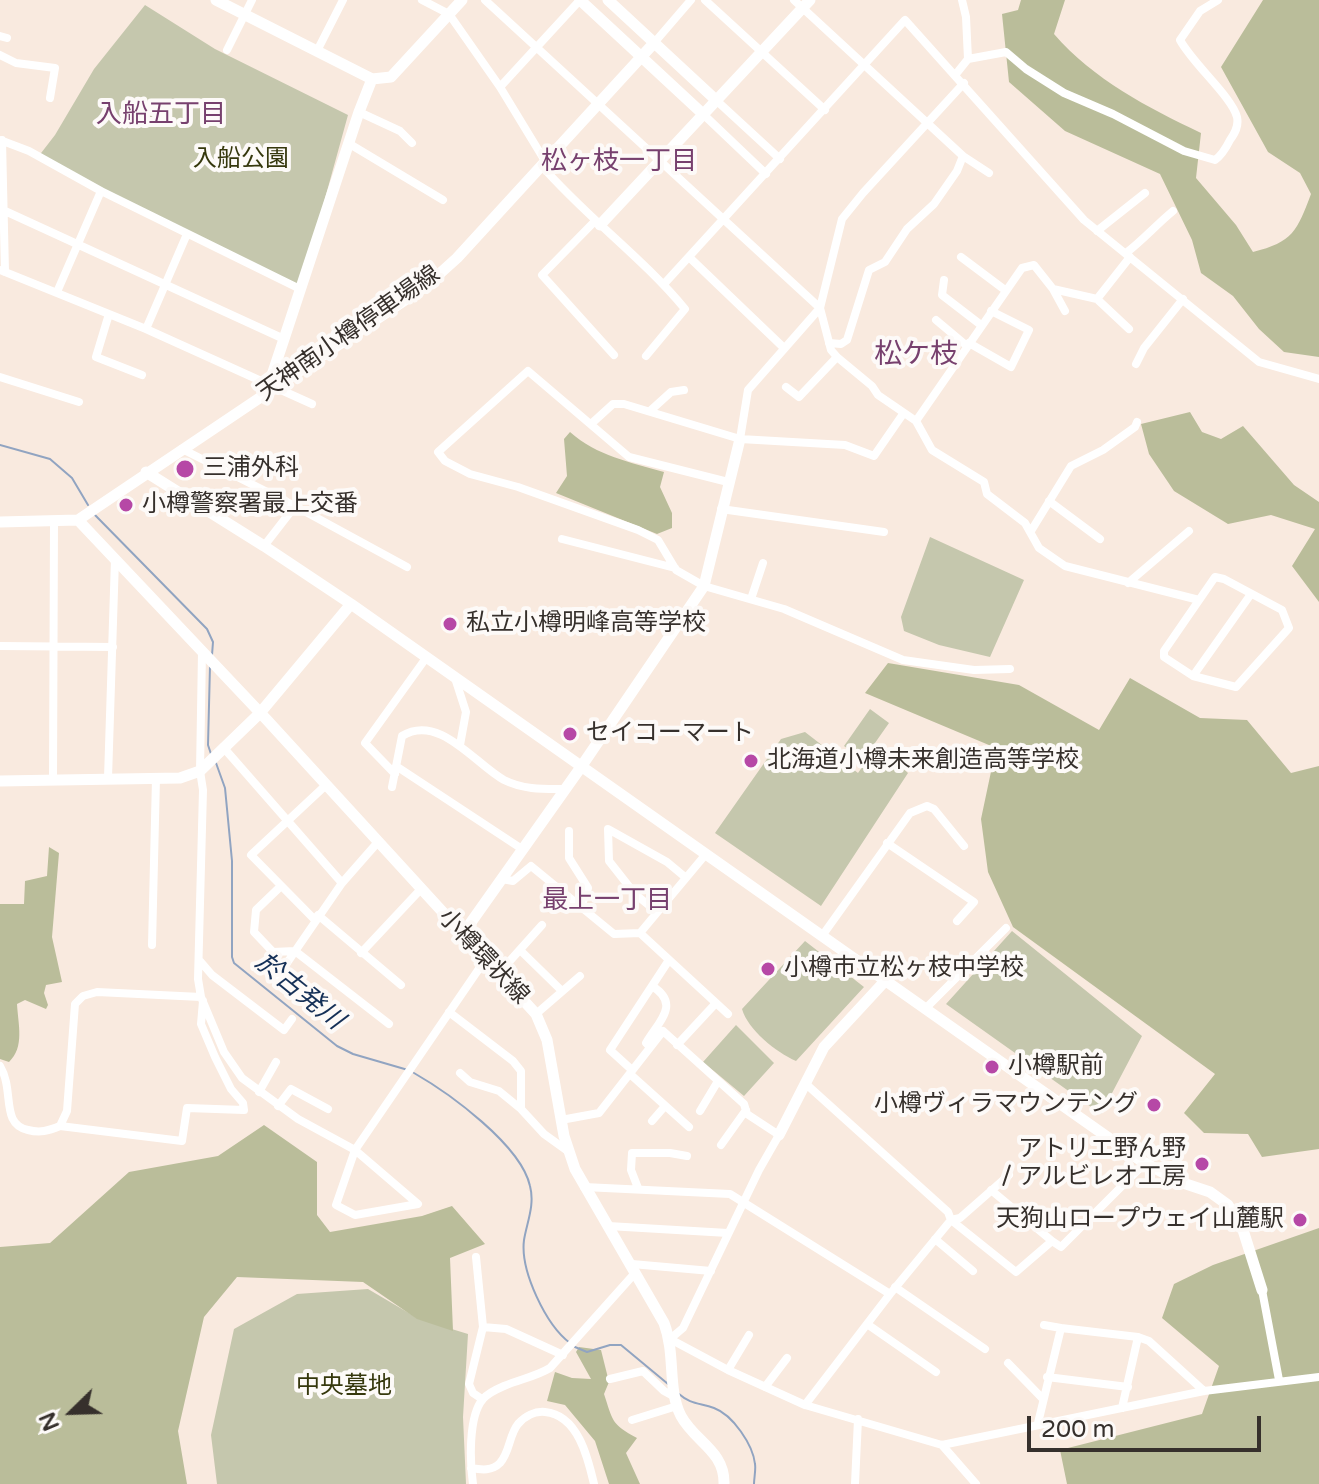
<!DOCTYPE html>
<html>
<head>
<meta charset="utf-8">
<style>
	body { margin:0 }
	#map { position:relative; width:1319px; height:1484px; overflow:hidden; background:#f9eadf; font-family:"Varela Round",sans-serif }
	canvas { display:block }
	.north { position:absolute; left:32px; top:1372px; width:80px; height:80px; -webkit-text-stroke:6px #fdfaf8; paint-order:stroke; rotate:247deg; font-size:22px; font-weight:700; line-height:32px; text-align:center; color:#36302c }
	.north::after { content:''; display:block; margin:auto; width:28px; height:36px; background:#36302c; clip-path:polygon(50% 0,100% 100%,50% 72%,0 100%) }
	.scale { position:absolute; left:1027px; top:1416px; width:234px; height:36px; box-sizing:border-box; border:4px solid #36302c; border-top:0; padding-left:10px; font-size:24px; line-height:28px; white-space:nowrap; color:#36302c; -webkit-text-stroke:6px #fdfaf8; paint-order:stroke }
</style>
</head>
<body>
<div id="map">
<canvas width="1319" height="1484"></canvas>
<div class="north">N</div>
<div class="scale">200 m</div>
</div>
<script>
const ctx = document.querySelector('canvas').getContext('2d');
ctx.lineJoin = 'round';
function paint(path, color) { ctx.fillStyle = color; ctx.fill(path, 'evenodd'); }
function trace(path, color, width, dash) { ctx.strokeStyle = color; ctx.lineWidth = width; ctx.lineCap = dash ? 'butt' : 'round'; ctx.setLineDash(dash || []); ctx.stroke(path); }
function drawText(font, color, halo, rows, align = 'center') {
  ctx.font = font + ' "Varela Round","Noto Sans JP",sans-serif'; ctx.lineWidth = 8; ctx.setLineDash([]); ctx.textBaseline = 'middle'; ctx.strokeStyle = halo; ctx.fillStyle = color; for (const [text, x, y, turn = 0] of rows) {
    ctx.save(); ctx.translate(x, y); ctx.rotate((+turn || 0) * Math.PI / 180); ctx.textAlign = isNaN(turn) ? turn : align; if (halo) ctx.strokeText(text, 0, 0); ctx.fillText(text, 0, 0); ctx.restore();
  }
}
paint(new Path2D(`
	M145,5L215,49L348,115L300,289L38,157L55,135L94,69Z
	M930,537L1024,580L990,657L939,645L904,631L901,617Z
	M870,709L889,723L863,760L844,746Z
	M805,732L858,773L878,745L908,773L821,906L715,833L781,739Z
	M1012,931L1142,1036L1101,1114L946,1004Z
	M805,941L864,987L796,1061C776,1052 748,1030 742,1009Z
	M736,1025L774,1063L744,1096L703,1062Z
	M368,1289L419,1319L468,1334L463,1417L466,1484H217L211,1435L234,1329L297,1294Z`), '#c5c7ad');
paint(new Path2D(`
	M1021,0H1065L1054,34C1094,80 1147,107 1201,133L1196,178L1236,225L1253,252C1293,242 1297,231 1311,194L1300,173L1268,152L1221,67L1263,0H1319V357L1284,352L1259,329L1233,296L1201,273L1192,240L1160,174L1065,131L1009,82L1002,14L1018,10Z
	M1190,412L1202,432L1221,439L1243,426L1294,485L1319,502V602L1292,566L1315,529L1271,515L1228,524L1174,491L1149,454L1141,424Z
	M570,432C597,456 630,462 664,472L660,487L672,513V528L657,534L556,493L567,476L564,439Z
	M888,663L1019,685L1099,730L1130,678L1200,718L1247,720L1291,773L1319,766V1149L1262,1157L1248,1134L1204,1133L1184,1113L1215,1074L1013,927L988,872L981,819L996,748L865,693Z
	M49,847L59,853L52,937L62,982L46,985L44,993L48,1005L46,1009L25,1000L17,1004C18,1024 25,1047 9,1062L0,1059V904H24L25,881L47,876Z
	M264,1125L317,1162V1215L330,1232L422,1216L452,1206L485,1244L450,1258L453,1331L417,1319L363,1282L237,1277L204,1317L178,1431L187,1484H0V1247L50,1243L129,1172L218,1156Z
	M1319,1228V1484H1067L1060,1450L1202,1414L1219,1366L1162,1318L1174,1284L1213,1265Z
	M579,1347L601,1350L609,1382L604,1394C613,1421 611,1424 637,1438L626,1453L640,1484H609L595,1441L565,1405L547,1401L555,1372L572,1378L591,1379L576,1352Z`), '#babd9a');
trace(new Path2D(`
	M0,445L50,459L72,478L88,505
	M94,514L207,629L213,642L212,655
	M210,666L208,745L211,754
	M216,763L225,788L232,861V957L234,963L337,1046L353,1054L408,1070
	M414,1073C449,1093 521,1145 530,1186C535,1205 527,1222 524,1240C520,1271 546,1325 570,1343
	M575,1347L587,1352L610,1345H621L668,1384
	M679,1394C690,1404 700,1403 714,1408C733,1415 753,1445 755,1464C756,1470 754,1478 754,1484`), '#91a4c1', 2);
trace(new Path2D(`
	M422,0L449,14L500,87L545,161
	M485,0L820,308L831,350L837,357L872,386L878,395L916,421L932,450L984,482L987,494L1025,523L1039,548L1065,566L1199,600
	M705,0L825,110
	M794,0L963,156L957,171L934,204L907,229L885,262L869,270L847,340L841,344L829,343
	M0,36L7,38
	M654,43L691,0
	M227,50L252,0
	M317,51L343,0
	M0,55L16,63L55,68L50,98
	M968,59L1006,52L1026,69L1064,93L1113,114L1184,151L1215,160C1222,155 1226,148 1230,140C1235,133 1239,126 1237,117C1232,97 1193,64 1180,40L1200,11L1218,0
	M956,74L968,59L966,17L962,0
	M500,87L580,0
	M717,101L780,159
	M359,112L400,131L412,143
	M704,115L766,174
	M0,140L29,151L101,191L300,289
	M2,140L5,272
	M348,143L443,200
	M963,156L989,173
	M541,165C586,217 642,257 685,309L646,356
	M5,211L284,339
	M595,221L542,275L614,355
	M1097,231L1145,193
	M1126,253C1143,240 1156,225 1173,211
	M689,257L784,348
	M961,257L1005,290
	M0,270L146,329L312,404
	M944,280L942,295L981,325
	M664,284L905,20L1084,220L1259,362L1319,379
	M1053,289L1065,311
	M57,292L101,191
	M1097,299L1130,257
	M109,314L96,357L142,375
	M936,320L967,346
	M146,329L187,234
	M969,343L1011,367L1029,330L991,311
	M1136,364L1144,348L1183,299
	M0,377L79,402
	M786,387L799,397L837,357
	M650,411L671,392L684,390
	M916,421L1022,268L1034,265L1053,289L1097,299L1129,329
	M591,424L613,404H624L740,439L845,445L874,456L903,414
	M740,439L748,390L820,308L842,219L863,193L964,83
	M182,449L295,506L407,567
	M728,482L629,457L528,371L438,452L445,461L470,474L518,487L638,530L658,540L676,570L704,586L784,609L903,660L974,670L1010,669
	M1049,501L1100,539
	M721,509L884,532
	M1031,531L1071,466L1103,450L1135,427L1137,422
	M562,539L675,568
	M264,546L295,506
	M1215,577L1224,579L1282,610L1289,628L1236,687L1193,676L1164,657V651Z
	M1128,583L1189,531
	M751,599L763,563
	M0,646L113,647
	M202,652L200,771L203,790L198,979L201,997L224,1052L242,1078L298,1119L355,1150L418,1204L355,1215L336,1205L355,1150L485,960
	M1193,676L1251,594
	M455,678L466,712L460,745
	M223,747L342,883
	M396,766L522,849
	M395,774L365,743L426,658
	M108,778L115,559
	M53,780L54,521
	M392,787L402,736C439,713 475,764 504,780C524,790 544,789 565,789
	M569,831V858L588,888L581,907
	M887,843L974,902L957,921
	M502,879L513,881L531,866L614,934L640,933L728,1014
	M281,886L256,910L254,932L273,952L295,951L389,1024
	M657,912L635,894L609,861L608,829L667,862L685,877
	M318,915L401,985
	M315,920L251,855L326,785
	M640,933L706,854
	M822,936L910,813L927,806L934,809L964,846
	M152,945L156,778
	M521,951L562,991
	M361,953L421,889
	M200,961L212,975L284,1030L292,1019
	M499,973L542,925
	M278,976L342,883L378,842
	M925,1009L1006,928
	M449,1012L513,1061L521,1071V1109L544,1134L569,1152
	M536,1014L580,976
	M677,1045L716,1003
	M650,1047L646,1043C659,1021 681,1004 652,986
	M0,1066C15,1091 0,1124 28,1130C40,1133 48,1131 60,1126L67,1111L75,1004L83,996L97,992L201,997
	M632,1070L610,1050L669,960
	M460,1073L470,1082L499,1091L521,1109
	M630,1074L689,1127
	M806,1084L948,1212L951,1220L1016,1272L1052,1241L1061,1247L1145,1163
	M259,1092L276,1062
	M278,1106L291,1089L328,1109
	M700,1111L718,1081
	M561,1120L599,1113L663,1031L744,1104L747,1114L779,1135L759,1170L683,1328L670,1339L728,1370L805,1405L942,1445L1204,1391L1319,1377
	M652,1121L665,1106
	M60,1126L182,1141L187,1108L244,1110L243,1103L231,1089L215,1057L201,1024L203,1001
	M721,1145L746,1110
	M584,1187L730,1194L890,1294
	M638,1188L631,1170L632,1153H670L687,1156
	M991,1190L1052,1241
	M608,1226L728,1233
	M935,1239L973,1271
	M476,1257L483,1327L469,1384L473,1393L482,1399
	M632,1264L711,1271
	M895,1287L985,1349
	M1262,1290L1279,1380
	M867,1324L936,1372
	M1044,1325L1061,1328
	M483,1327L506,1329L563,1355
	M1008,1363L1043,1399
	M728,1370L749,1335
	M1047,1377L1128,1387
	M610,1379L643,1371L664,1391L675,1397
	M765,1387L787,1358
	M805,1405L890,1294L951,1220L960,1218L1009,1175
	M1122,1408L1138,1337
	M632,1420L677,1406
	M1038,1423L1061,1328L1138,1337L1149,1341L1204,1391
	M942,1445L976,1484
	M471,1468C482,1470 492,1471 500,1463C510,1452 509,1435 518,1424C525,1416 535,1411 545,1412C578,1415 588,1458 594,1484
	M473,1484C470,1463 468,1416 483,1399C488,1393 497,1389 504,1386C520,1379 535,1377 550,1368L635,1273
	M855,1484L858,1419`), '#fff', 8);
trace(new Path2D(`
	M216,0L372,79L391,77L462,0
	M580,0L704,115
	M608,0L717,101
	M600,225L810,0
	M272,388V375L284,339L359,112L372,79
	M146,472L264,546L351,604L1140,1160L1180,1182L1210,1192L1228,1205L1243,1230L1262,1290
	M78,520L267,720L536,1014L547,1040L564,1136L575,1169L664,1323C676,1355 667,1389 681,1416C695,1442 725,1451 724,1484
	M0,522L78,520L426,286L457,258L654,43
	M0,781L180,778L200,771L260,713L351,604
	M462,935L581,767L704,586L740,439
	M779,1135L824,1047L885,981`), '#fff', 11);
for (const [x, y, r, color] of [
	[185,469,10,"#b648a6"],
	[126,505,8,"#b648a6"],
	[450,624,8,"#b648a6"],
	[570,734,8,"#b648a6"],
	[751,761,8,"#b648a6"],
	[768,969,8,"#b648a6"],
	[992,1067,8,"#b648a6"],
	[1154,1105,8,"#b648a6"],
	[1202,1164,8,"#b648a6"],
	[1300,1220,8,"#b648a6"]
]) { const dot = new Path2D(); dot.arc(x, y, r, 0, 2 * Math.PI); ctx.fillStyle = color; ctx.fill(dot); trace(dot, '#fdfaf8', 3); }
drawText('24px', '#36380d', '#fdfaf8', [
	["入船公園",241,160],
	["中央墓地",344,1387]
]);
drawText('24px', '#36302c', '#fdfaf8', [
	["天神南小樽停車場線",349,334,-35],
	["小樽環状線",483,957,47]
]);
drawText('24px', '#36302c', '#fdfaf8', [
	["三浦外科",203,469],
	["小樽警察署最上交番",142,505],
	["私立小樽明峰高等学校",466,624],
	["セイコーマート",586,734],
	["北海道小樽未来創造高等学校",767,761],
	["小樽市立松ヶ枝中学校",784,969],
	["小樽駅前",1008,1067],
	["小樽ヴィラマウンテング",1138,1105,"right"],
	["アトリエ野ん野",1186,1150,"right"],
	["/ アルビレオ工房",1186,1178,"right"],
	["天狗山ロープウェイ山麓駅",1284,1220,"right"]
], 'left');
drawText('26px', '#77406e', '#fdfaf8', [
	["入船五丁目",161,115],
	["松ヶ枝一丁目",619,162],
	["最上一丁目",607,901]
]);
drawText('italic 26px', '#153057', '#fdfaf8', [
	["於古発川",299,992,39]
]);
drawText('28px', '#77406e', '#fdfaf8', [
	["松ケ枝",916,356]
]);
</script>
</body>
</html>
